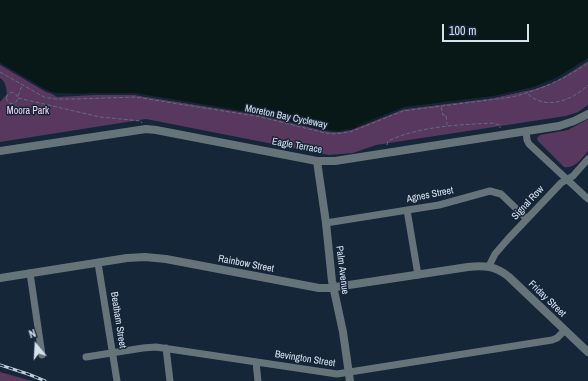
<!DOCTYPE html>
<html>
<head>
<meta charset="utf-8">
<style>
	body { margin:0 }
	#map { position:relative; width:588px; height:381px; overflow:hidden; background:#162639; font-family:"Archivo Narrow",sans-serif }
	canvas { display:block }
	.north { position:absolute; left:16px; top:325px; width:40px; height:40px; -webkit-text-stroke:3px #162639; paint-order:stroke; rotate:342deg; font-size:11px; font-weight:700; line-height:16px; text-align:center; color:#d6e1ee }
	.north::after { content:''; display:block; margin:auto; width:14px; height:18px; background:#d6e1ee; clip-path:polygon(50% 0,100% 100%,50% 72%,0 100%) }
	.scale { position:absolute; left:442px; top:24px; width:87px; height:18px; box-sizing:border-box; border:2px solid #d6e1ee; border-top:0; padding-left:5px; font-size:12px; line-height:14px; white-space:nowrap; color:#d6e1ee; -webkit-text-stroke:3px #162639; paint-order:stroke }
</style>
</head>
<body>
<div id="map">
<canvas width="588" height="381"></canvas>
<div class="north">N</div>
<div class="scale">100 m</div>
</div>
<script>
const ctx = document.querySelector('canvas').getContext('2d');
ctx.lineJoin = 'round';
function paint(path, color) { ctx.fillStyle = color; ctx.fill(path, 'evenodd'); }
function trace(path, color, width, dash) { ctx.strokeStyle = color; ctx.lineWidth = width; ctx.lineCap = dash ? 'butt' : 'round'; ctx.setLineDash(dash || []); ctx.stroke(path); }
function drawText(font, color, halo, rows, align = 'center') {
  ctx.font = font + ' "Archivo Narrow",sans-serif'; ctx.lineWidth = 3; ctx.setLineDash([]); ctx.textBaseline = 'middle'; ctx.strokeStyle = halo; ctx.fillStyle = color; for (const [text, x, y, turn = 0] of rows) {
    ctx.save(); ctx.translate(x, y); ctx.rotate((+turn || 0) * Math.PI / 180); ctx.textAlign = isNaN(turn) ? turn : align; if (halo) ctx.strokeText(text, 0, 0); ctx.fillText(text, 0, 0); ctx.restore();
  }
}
paint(new Path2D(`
	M588,60V105L578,112L566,116L376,145L353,153L329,155L146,119L0,142V102L7,94C6,87 6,82 0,78V63L57,97L136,93L406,108L555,80Z
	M588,119V151C582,158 575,169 564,167L538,141L537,138L540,135L568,130Z
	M0,372L32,381H0Z`), '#58385e');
paint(new Path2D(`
	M0,0H588V61L557,80L534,89L493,98L404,109L351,130L337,132L325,131L260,115L135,95L56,93L46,90L0,63Z`), '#071816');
paint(new Path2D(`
	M588,58V61L563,77L552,83L534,89L493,98L404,109L342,132L325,131L260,115L135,95H68L93,93H135L261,114L325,130L339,131L357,127L356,126L404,107L493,96L533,87L556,78Z
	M0,63L46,90L58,95L46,92L0,65Z`), '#162639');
trace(new Path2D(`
	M0,72L44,97L55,99H76L135,97L261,117L325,133L334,134L350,132L403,111L512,97C540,90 565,79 588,63
	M6.5 98a5.5 5.5 0 1 1 11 0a5.5 5.5 0 1 1-11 0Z
	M528,94C546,111 573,100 588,85
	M18,96L22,86
	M18,98L100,117L141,121L142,123
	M441,107L443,115H446L447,125
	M387,145L388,141C420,126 457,125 492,123L500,125V128`), '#5f6e7e', 1, [4, 2]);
trace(new Path2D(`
	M526,131L527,140L529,144L588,199
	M407,210L418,275
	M326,223L439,205L490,191L501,194L527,219
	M98,263L117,381
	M489,266L495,254L508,239L561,183L573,176L588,159
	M30,273L42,355
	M166,348L170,381
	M86,357L143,348L156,347L337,374L552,340L557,338L565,330
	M256,362L258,381`), '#667479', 7);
trace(new Path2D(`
	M0,151L146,129L156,130L317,161H335L559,126L574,121L588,114
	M317,161L326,223L332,281L343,332L350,381
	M0,278L127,258L145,257L166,259L319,288H329L468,267C484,265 496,266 509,277L588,352`), '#667479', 8);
const rail = new Path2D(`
	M0,365L28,374L45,381`);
trace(rail, '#c0ccd9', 3);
trace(rail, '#162639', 1.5, [4.5]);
drawText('10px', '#f2d4f7', '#162639', [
	["Moora Park",28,111]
]);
drawText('10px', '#d6e1ee', '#162639', [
	["Moreton Bay Cycleway",286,117,12],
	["Eagle Terrace",297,146,10],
	["Agnes Street",430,195,-11],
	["Signal Row",528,203,-47],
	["Rainbow Street",246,264,11],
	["Palm Avenue",342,270,83],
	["Friday Street",547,299,44],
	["Beatham Street",118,320,81],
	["Bevington Street",305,359,9]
]);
</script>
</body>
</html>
